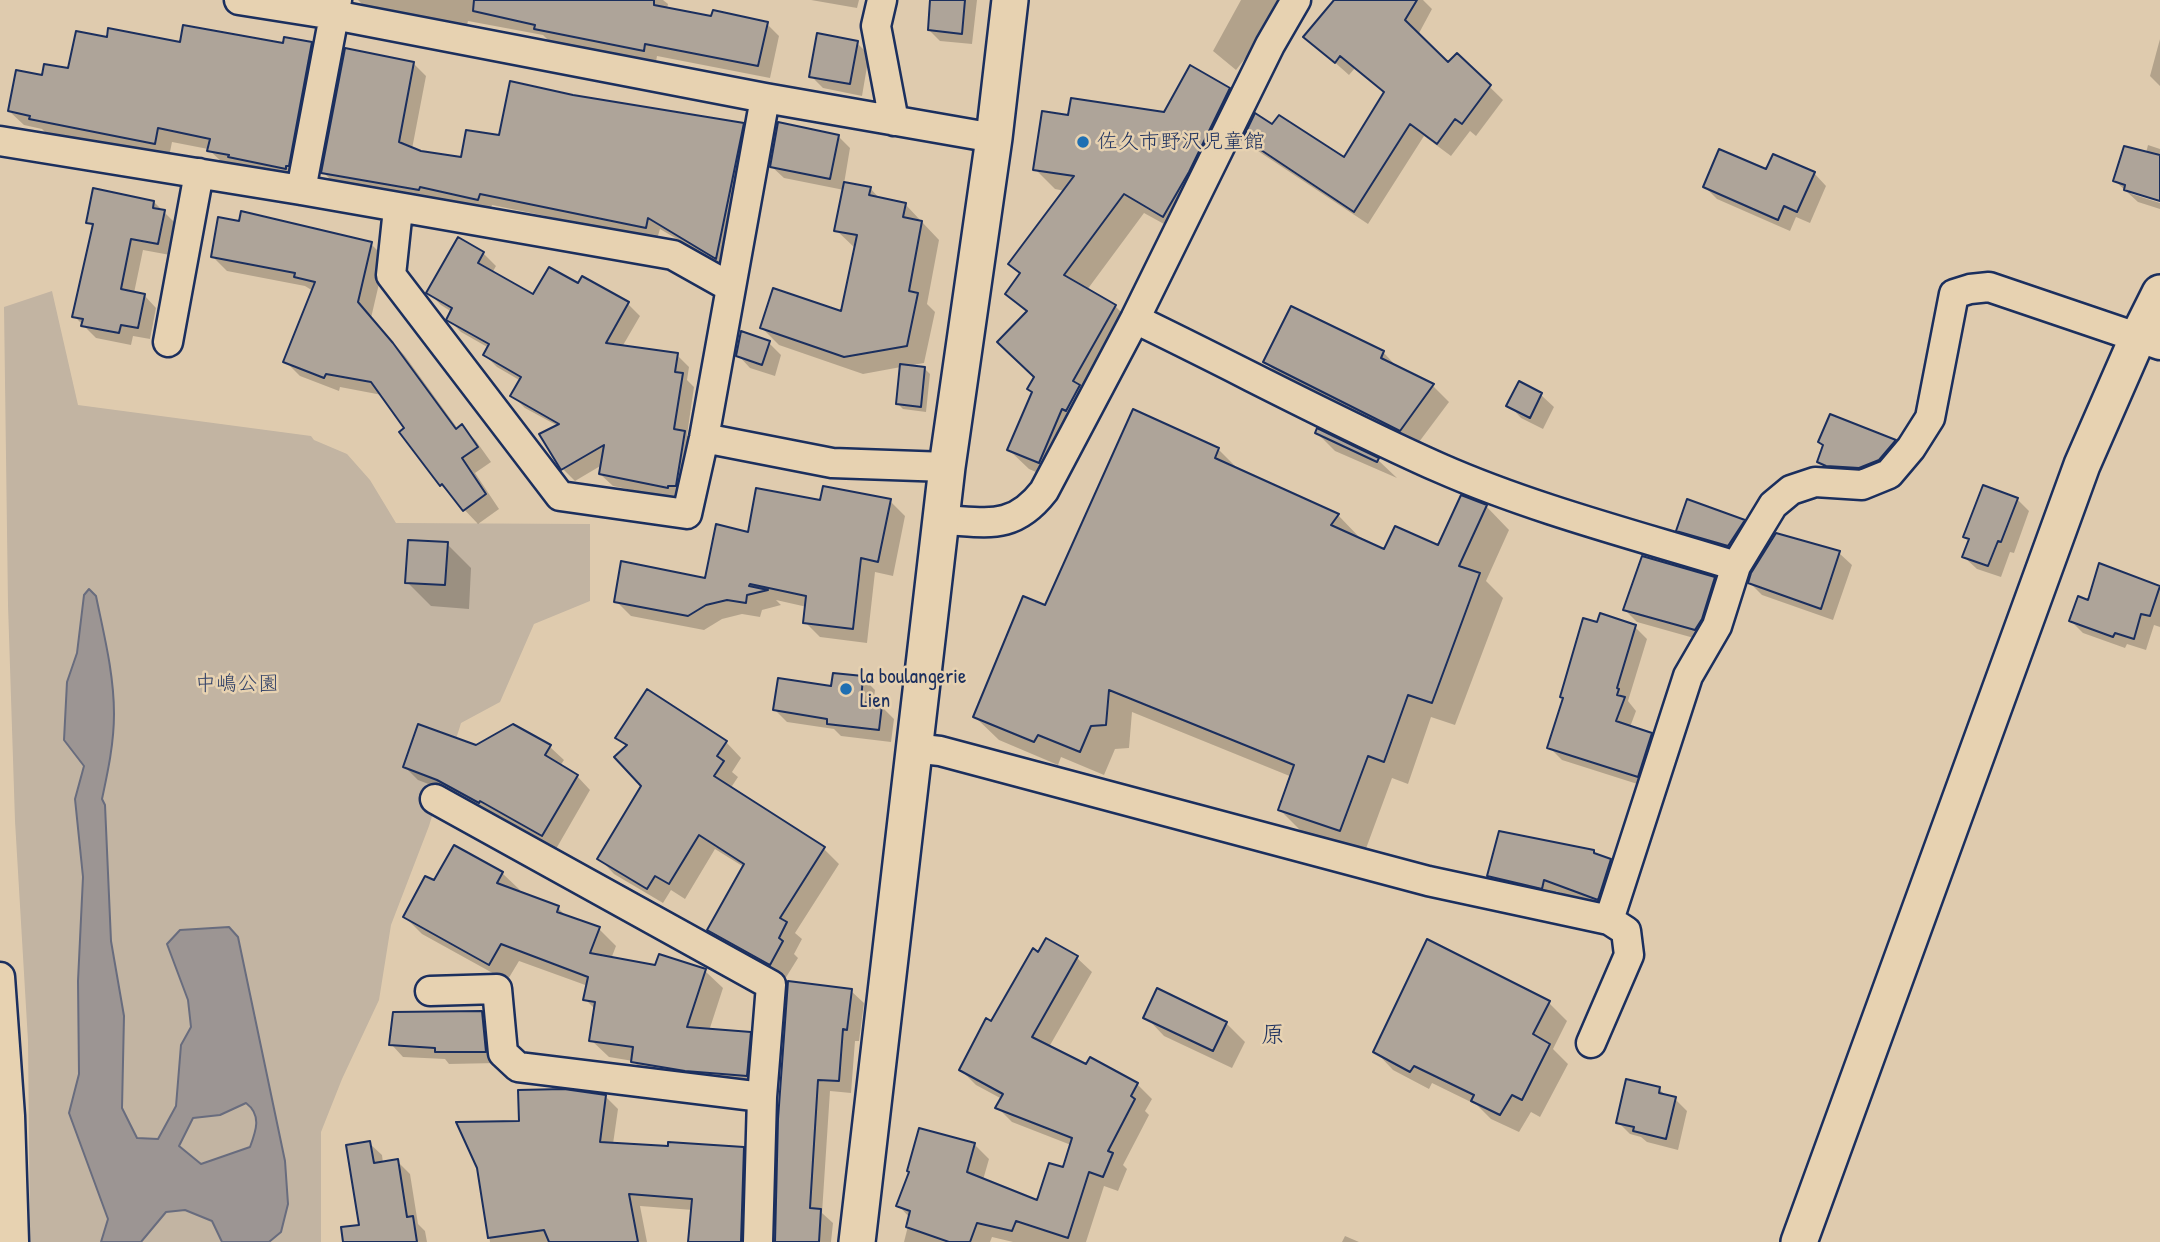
<!DOCTYPE html>
<html>
<head>
<meta charset="utf-8">
<style>
	body { margin:0 }
	canvas { display:block; background:#dfcbae }
</style>
</head>
<body>
<canvas width="2160" height="1242"></canvas>
<script>
const ctx = document.querySelector('canvas').getContext('2d');
ctx.lineJoin = 'round';
function paint(path, color) { ctx.fillStyle = color; ctx.fill(path, 'evenodd'); }
function trace(path, color, width, dash) { ctx.strokeStyle = color; ctx.lineWidth = width; ctx.lineCap = dash ? 'butt' : 'round'; ctx.setLineDash(dash || []); ctx.stroke(path); }
function drawText(font, color, halo, rows, align = 'center') {
  ctx.font = font + ' "Patrick Hand","Klee One",sans-serif'; ctx.lineWidth = 5; ctx.setLineDash([]); ctx.textBaseline = 'middle'; ctx.strokeStyle = halo; ctx.fillStyle = color; for (const [text, x, y, turn = 0] of rows) {
    ctx.save(); ctx.translate(x, y); ctx.rotate((+turn || 0) * Math.PI / 180); ctx.textAlign = isNaN(turn) ? turn : align; if (halo) ctx.strokeText(text, 0, 0); ctx.fillText(text, 0, 0); ctx.restore();
  }
}
paint(new Path2D(`
	M52,291L78,405L311,436L314,440L347,454L370,480L396,523L590,524V601L534,624L500,702L461,723L429,826L391,925L379,1000L342,1079L321,1132V1242H30L28,1041L15,821L8,605L4,307Z`), '#c2b4a2');
const water = new Path2D(`
	M89,589L96,596C104,635 114,674 114,714C114,743 108,771 102,799L105,805L111,941L124,1016L122,1108L137,1138L158,1139L176,1106L181,1045L191,1027L188,1000L167,944L180,930L229,927L238,937L285,1161L288,1204L281,1232L269,1242H222L212,1221L185,1210L166,1212L141,1242H101L108,1219L69,1113L79,1074L78,981L83,877L75,799L84,766L64,740L67,682L77,653L84,595ZM246,1103C262,1115 256,1131 250,1147L201,1164L179,1146L193,1118L220,1115Z`);
paint(water, '#9c9593');
trace(water, '#686c7e', 2);
paint(new Path2D(`
	M358,0H663L668,4L667,9L713,18L767,24L779,36L770,78L657,56L656,62L549,41L543,35L468,21L467,25L367,9Z
	M811,0H859L857,8Z
	M930,0H977L972,44L940,41L929,30Z
	M1291,0L1236,70L1213,51L1241,0Z
	M1336,0H1423L1432,9L1418,35L1448,65L1457,55L1503,100L1476,136L1470,131L1451,156L1424,136L1368,224L1258,151L1245,138L1273,127L1345,160L1385,93L1355,68L1349,75L1306,37Z
	M108,39L181,44H311L326,58L303,180L224,164L208,149L172,142L169,157L46,133L42,129L24,125L9,111L43,77L70,70Z
	M2160,39V86L2150,76Z
	M857,43L869,55L862,96L823,88L811,76Z
	M414,64L426,76L412,149L421,152L463,159L573,96L743,125L755,137L728,269L660,229L657,239L492,205L490,211L433,198L431,201L335,184L323,172Z
	M1229,90L1249,110L1184,235L1144,213L1087,290L1115,306L1135,326L1059,482L1029,469L1009,450L1033,393L1035,377L1027,313L1007,294L1021,275L1011,264L1065,191L1055,189L1035,169L1070,117L1165,114Z
	M838,136L850,148L844,184L870,188L881,200L905,204L939,240L927,304L935,312L924,363L907,366L925,369L930,374L926,412L903,409L897,403L901,367L863,374L779,345L762,328L842,313L856,249L836,230L844,190L784,178L771,166Z
	M2148,145L2160,149V199L2126,189L2132,194L2160,203V209L2138,202L2115,181L2146,153Z
	M1767,172L1814,173L1826,186L1810,223L1796,217L1790,231L1717,199L1705,187Z
	M154,202L176,224L170,255L143,250L134,293L144,295L156,308L150,339L133,336L131,345L96,338L74,316L94,227L88,222Z
	M459,239L483,253L496,266L492,273L533,296L579,286L628,304L640,316L622,347L677,355L689,367L687,380L694,387L687,435L696,445L680,500L613,486L600,474L602,465L575,481L563,469L542,435L558,426L525,408L513,396L521,381L497,367L485,355L489,348L461,332L448,319L452,312L441,305L429,293Z
	M371,244L385,258L371,318L405,356L458,429L462,426L476,441L491,462L475,473L499,509L478,524L441,485L407,428L382,395L340,387L339,391L300,376L285,361L313,291L305,286L227,271L212,256Z
	M769,343L781,355L775,376L750,368L738,355Z
	M1383,352L1399,369L1433,386L1449,402L1416,446L1282,378L1265,362Z
	M1519,384L1541,395L1554,407L1543,429L1521,418L1509,405Z
	M1831,416L1895,441L1907,453L1891,472L1831,474L1819,462Z
	M1318,431L1378,460L1397,478L1335,451L1317,433Z
	M1218,449L1240,471L1338,515L1361,539L1385,551L1439,548L1486,506L1509,530L1486,581L1503,598L1455,725L1431,717L1408,784L1392,778L1364,854L1304,834L1280,810L1292,777L1132,712L1129,748L1115,749L1104,775L1061,757L1058,765L999,740L975,717L1046,607Z
	M2017,499L2029,511L2014,553L2010,552L2001,577L1977,569L1964,557L1970,541L1965,536Z
	M890,501L905,516L893,576L875,572L867,643L820,637L805,622L807,607L776,600L781,605L762,610L760,617L742,614L722,619L704,630L631,616L616,601L706,580L749,534L821,502Z
	M1744,521L1756,533L1741,558L1691,543L1678,530Z
	M1776,535L1839,553L1852,565L1833,620L1762,595L1750,583Z
	M447,544L471,568L469,609L431,606L407,582Z
	M2100,565L2160,587V627L2154,625L2146,650L2127,644L2125,648L2083,633L2071,621L2089,602Z
	M1714,579L1726,591L1708,642L1637,622L1625,610Z
	M1599,624L1635,627L1647,639L1628,701L1636,711L1630,727L1651,734L1663,747L1650,788L1562,760L1549,747Z
	M863,678L875,690L873,705L881,706L894,719L891,742L841,736L834,729L787,722L775,710Z
	M513,726L550,747L564,760L560,766L577,776L590,790L556,849L494,813L493,815L452,793L418,780L405,767L476,747Z
	M617,738L726,742L741,758L732,772L738,777L730,789L824,849L839,864L795,933L802,939L794,954L798,958L785,979L724,945L709,930L744,867L715,849L685,899L671,890L663,903L614,874L599,858L643,786L627,747Z
	M1593,852L1598,856L1610,861L1622,873L1610,911L1556,891L1554,900L1501,887L1489,875Z
	M502,873L520,890L518,893L558,908L567,917L599,929L616,946L611,959L657,967L705,971L723,988L709,1031L750,1034L767,1051L764,1093L651,1079L633,1061L609,1057L591,1040L596,1010L585,999L588,986L519,961L507,981L422,934L405,917L435,883Z
	M1047,940L1077,958L1092,972L1049,1047L1087,1067L1137,1084L1152,1099L1145,1111L1149,1115L1123,1165L1127,1169L1118,1191L1104,1186L1086,1242H1013L992,1237L990,1242H904L910,1218L898,1205L974,1144L989,1159L983,1180L1038,1202L1064,1169L1071,1145L1012,1122L998,1108L1002,1099L976,1085L961,1070Z
	M1428,941L1549,1003L1567,1021L1553,1049L1568,1064L1540,1117L1531,1112L1519,1132L1491,1119L1477,1105L1432,1083L1429,1089L1393,1070L1375,1051Z
	M851,991L864,1003L859,1041H855L851,1093L830,1091L822,1213L833,1223L831,1242H776L780,1120Z
	M482,1013L494,1026L498,1063L449,1064L445,1059L403,1057L391,1044Z
	M1146,1017L1226,1023L1245,1042L1232,1068L1164,1036Z
	M1659,1089L1667,1097L1675,1099L1687,1111L1678,1150L1647,1142L1641,1137L1630,1134L1618,1122Z
	M605,1096L618,1109L613,1144L743,1149L756,1162L754,1242H690L693,1210L640,1206L647,1242H490L479,1168L521,1123Z
	M369,1143L382,1155L383,1163L397,1161L410,1174L418,1224L425,1231L427,1242H361Z
	M1345,1236L1359,1242H1342Z`), '#0003');
const building = new Path2D(`
	M474,0H654V5L711,16L713,10L768,22L758,66L645,44L644,51L534,29L535,25L473,11Z
	M930,0H965L962,34L928,30Z
	M1334,0H1417L1405,20L1448,62L1457,53L1491,85L1462,124L1455,119L1437,144L1410,124L1354,212L1243,138L1255,113L1272,124L1279,115L1344,157L1384,92L1340,56L1335,63L1303,37Z
	M183,25L283,43L284,37L312,42L289,166H286V169L228,157L229,155L207,151L210,139L158,128L155,144L29,119L30,116L8,111L16,70L42,75L44,64L68,68L76,31L107,37L108,28L180,42Z
	M817,33L858,41L850,84L809,77Z
	M345,48L414,62L399,142L421,151L461,157L466,130L499,135L510,81L573,95L744,123L716,259L648,218L646,228L480,194L478,200L420,187L419,190L321,173Z
	M1190,65L1230,88L1189,172L1163,217L1124,194L1064,275L1116,305L1073,381L1080,385L1066,411L1062,409L1039,463L1007,450L1032,392L1027,389L1034,377L997,342L1027,311L1005,294L1020,273L1008,264L1074,176L1033,170L1042,111L1068,115L1071,98L1164,112Z
	M778,122L839,135L830,179L770,167Z
	M2124,146L2160,155V201L2124,190L2125,185L2113,181Z
	M1719,149L1766,169L1773,154L1815,172L1797,212L1784,206L1778,220L1703,187Z
	M844,182L871,187L869,195L906,203L903,217L922,221L909,291L918,293L907,346L844,357L760,328L773,288L841,311L857,235L834,231Z
	M93,188L154,201L153,208L165,210L158,244L131,239L121,289L145,294L138,328L121,325L119,333L81,326L83,319L72,317L93,224L86,223Z
	M241,211L372,242L358,302L393,343L456,429L462,424L478,447L462,458L486,494L463,511L442,484L440,486L399,432L404,428L371,382L326,374L324,378L283,362L315,282L294,277L295,273L211,257L218,217L239,221Z
	M458,237L484,252L478,263L533,294L549,267L578,283L582,276L629,302L606,343L678,353L675,372L683,373L674,429L685,431L676,486H668V488L599,474L604,445L561,470L539,434L559,424L510,396L521,377L483,355L489,344L446,320L452,308L426,293Z
	M1291,306L1384,351L1381,358L1434,384L1400,431L1263,362Z
	M741,331L770,341L762,365L736,356Z
	M900,364L925,367L921,407L896,404Z
	M1519,381L1542,393L1530,418L1506,406Z
	M1133,409L1219,448L1215,458L1339,514L1331,525L1384,549L1395,526L1438,545L1461,495L1487,505L1459,566L1480,573L1432,703L1408,695L1384,762L1368,756L1340,831L1278,810L1294,765L1109,690L1106,725L1091,726L1080,752L1038,735L1034,742L973,717L1023,596L1045,605Z
	M1830,414L1896,440L1879,460L1859,468L1826,466L1817,462L1823,445L1818,442Z
	M1317,428L1356,447L1379,458L1377,462L1315,433Z
	M1983,485L2018,498L2001,542L1998,541L1988,566L1962,557L1969,539L1963,537Z
	M823,486L891,499L878,562L861,558L853,629L803,623L806,596L750,584L749,586L768,590L747,595L746,603L727,600L706,605L688,616L614,602L621,561L705,578L716,524L748,532L756,488L820,500Z
	M1687,499L1745,520L1728,546L1676,531Z
	M1776,533L1840,551L1821,609L1748,583L1751,573Z
	M408,540L448,542L445,585L405,583Z
	M1642,556L1715,577L1702,619L1695,630L1623,610Z
	M2099,563L2160,586L2150,616L2141,614L2134,639L2115,633L2113,637L2069,621L2078,596L2088,600Z
	M1600,613L1636,625L1617,688L1619,689L1617,695L1625,697L1616,721L1652,733L1638,777L1547,748L1563,698L1560,697L1583,618L1597,622Z
	M833,673L863,676L861,702L882,705L879,730L827,724V719L773,710L778,678L831,686Z
	M647,689L727,741L717,756L724,761L714,776L825,847L780,918L787,922L779,938L783,941L770,965L707,930L744,864L699,835L669,884L655,876L647,889L597,859L641,786L614,757L627,745L615,738Z
	M418,724L476,745L513,724L551,745L545,755L578,775L542,836L480,801L479,803L437,780L403,767Z
	M1499,831L1594,850V853L1611,859L1598,900L1544,880L1542,889L1487,876Z
	M454,845L503,872L497,883L559,906L557,912L600,927L590,953L655,965L659,954L706,969L687,1027L751,1032L747,1076L685,1071L631,1062L633,1047L589,1041L595,1002L583,1000L588,977L501,944L489,965L403,917L425,876L434,880Z
	M1046,938L1078,956L1032,1037L1086,1064L1090,1057L1138,1083L1131,1096L1135,1099L1108,1151L1113,1153L1103,1177L1089,1172L1068,1238L1016,1221L1012,1231L977,1223L970,1242H949L906,1227L910,1211L896,1206L909,1172L907,1171L919,1128L975,1143L967,1172L1037,1200L1049,1163L1063,1167L1072,1138L995,1108L1003,1094L959,1070L986,1018L991,1021L1033,948L1038,952Z
	M1427,939L1550,1001L1533,1034L1550,1044L1522,1100L1512,1095L1500,1115L1471,1101L1474,1095L1414,1066L1410,1072L1373,1052Z
	M788,981L852,989L847,1030L843,1029L839,1081L818,1080L810,1208L821,1209L819,1242H775L778,1119Z
	M1157,988L1227,1022L1213,1051L1143,1018Z
	M482,1011L486,1052H435V1048L389,1045L393,1012Z
	M1626,1079L1660,1087L1659,1093L1676,1097L1666,1139L1633,1131L1634,1127L1616,1123Z
	M564,1089L606,1095L600,1142L668,1146V1142L744,1147L741,1242H688L692,1199L629,1194L638,1242H549L544,1230L488,1238L477,1168L456,1122L519,1121L518,1090Z
	M370,1141L374,1163L398,1159L407,1217L413,1216L417,1242H343L341,1227L359,1225L346,1145Z`);
paint(building, '#aea499');
trace(building, '#1b2f5e', 2);
const minor = new Path2D(`
	M239,0L334,15L765,98L994,138
	M882,0L876,26L894,121
	M0,141L301,190L673,255L730,287
	M301,190L337,0
	M398,209L391,275L560,496L687,514L704,438L765,98
	M1135,319C1237,368 1336,422 1440,468C1533,509 1639,536 1736,566
	M168,342L199,173
	M704,438L832,463L947,467
	M942,520C987,522 1013,531 1044,491L1135,319L1270,45L1296,0
	M913,748L940,751L1428,881L1609,920
	M435,799L771,985L762,1097L758,1242
	M0,977L10,1116L14,1242
	M430,991L497,989L503,1053L518,1067L762,1097
	M1591,1043L1629,955L1626,931L1609,920L1688,676L1717,626L1736,566L1773,505L1791,490L1815,482L1862,485L1889,474L1911,448L1930,418L1954,294L1970,289L1989,287L2160,345`);
const tertiary = new Path2D(`
	M857,1242L947,467L994,138L1010,0
	M1799,1242L2082,465L2138,337L2160,293`);
trace(minor, '#1b2f5e', 33);
trace(tertiary, '#1b2f5e', 40);
trace(minor, '#e7d2b1', 28);
trace(tertiary, '#e7d2b1', 35);
for (const [x, y, r, color] of [
	[1083,142,7,"#1f6fb2"],
	[846,689,7,"#1f6fb2"]
]) { const dot = new Path2D(); dot.arc(x, y, r, 0, 2 * Math.PI); ctx.fillStyle = color; ctx.fill(dot); trace(dot, '#e7d2b1', 2.5); }
drawText('21px', '#1b2f5e', '#e7d2b1', [
	["佐久市野沢児童館",1097,142],
	["la boulangerie",860,677],
	["Lien",860,701]
], 'left');
drawText('21px', '#344368', '#e7d2b1', [
	["中嶋公園",237,684]
]);
drawText('24px', '#1b2f5e', '#e7d2b1', [
	["原",1273,1036]
]);
</script>
</body>
</html>
